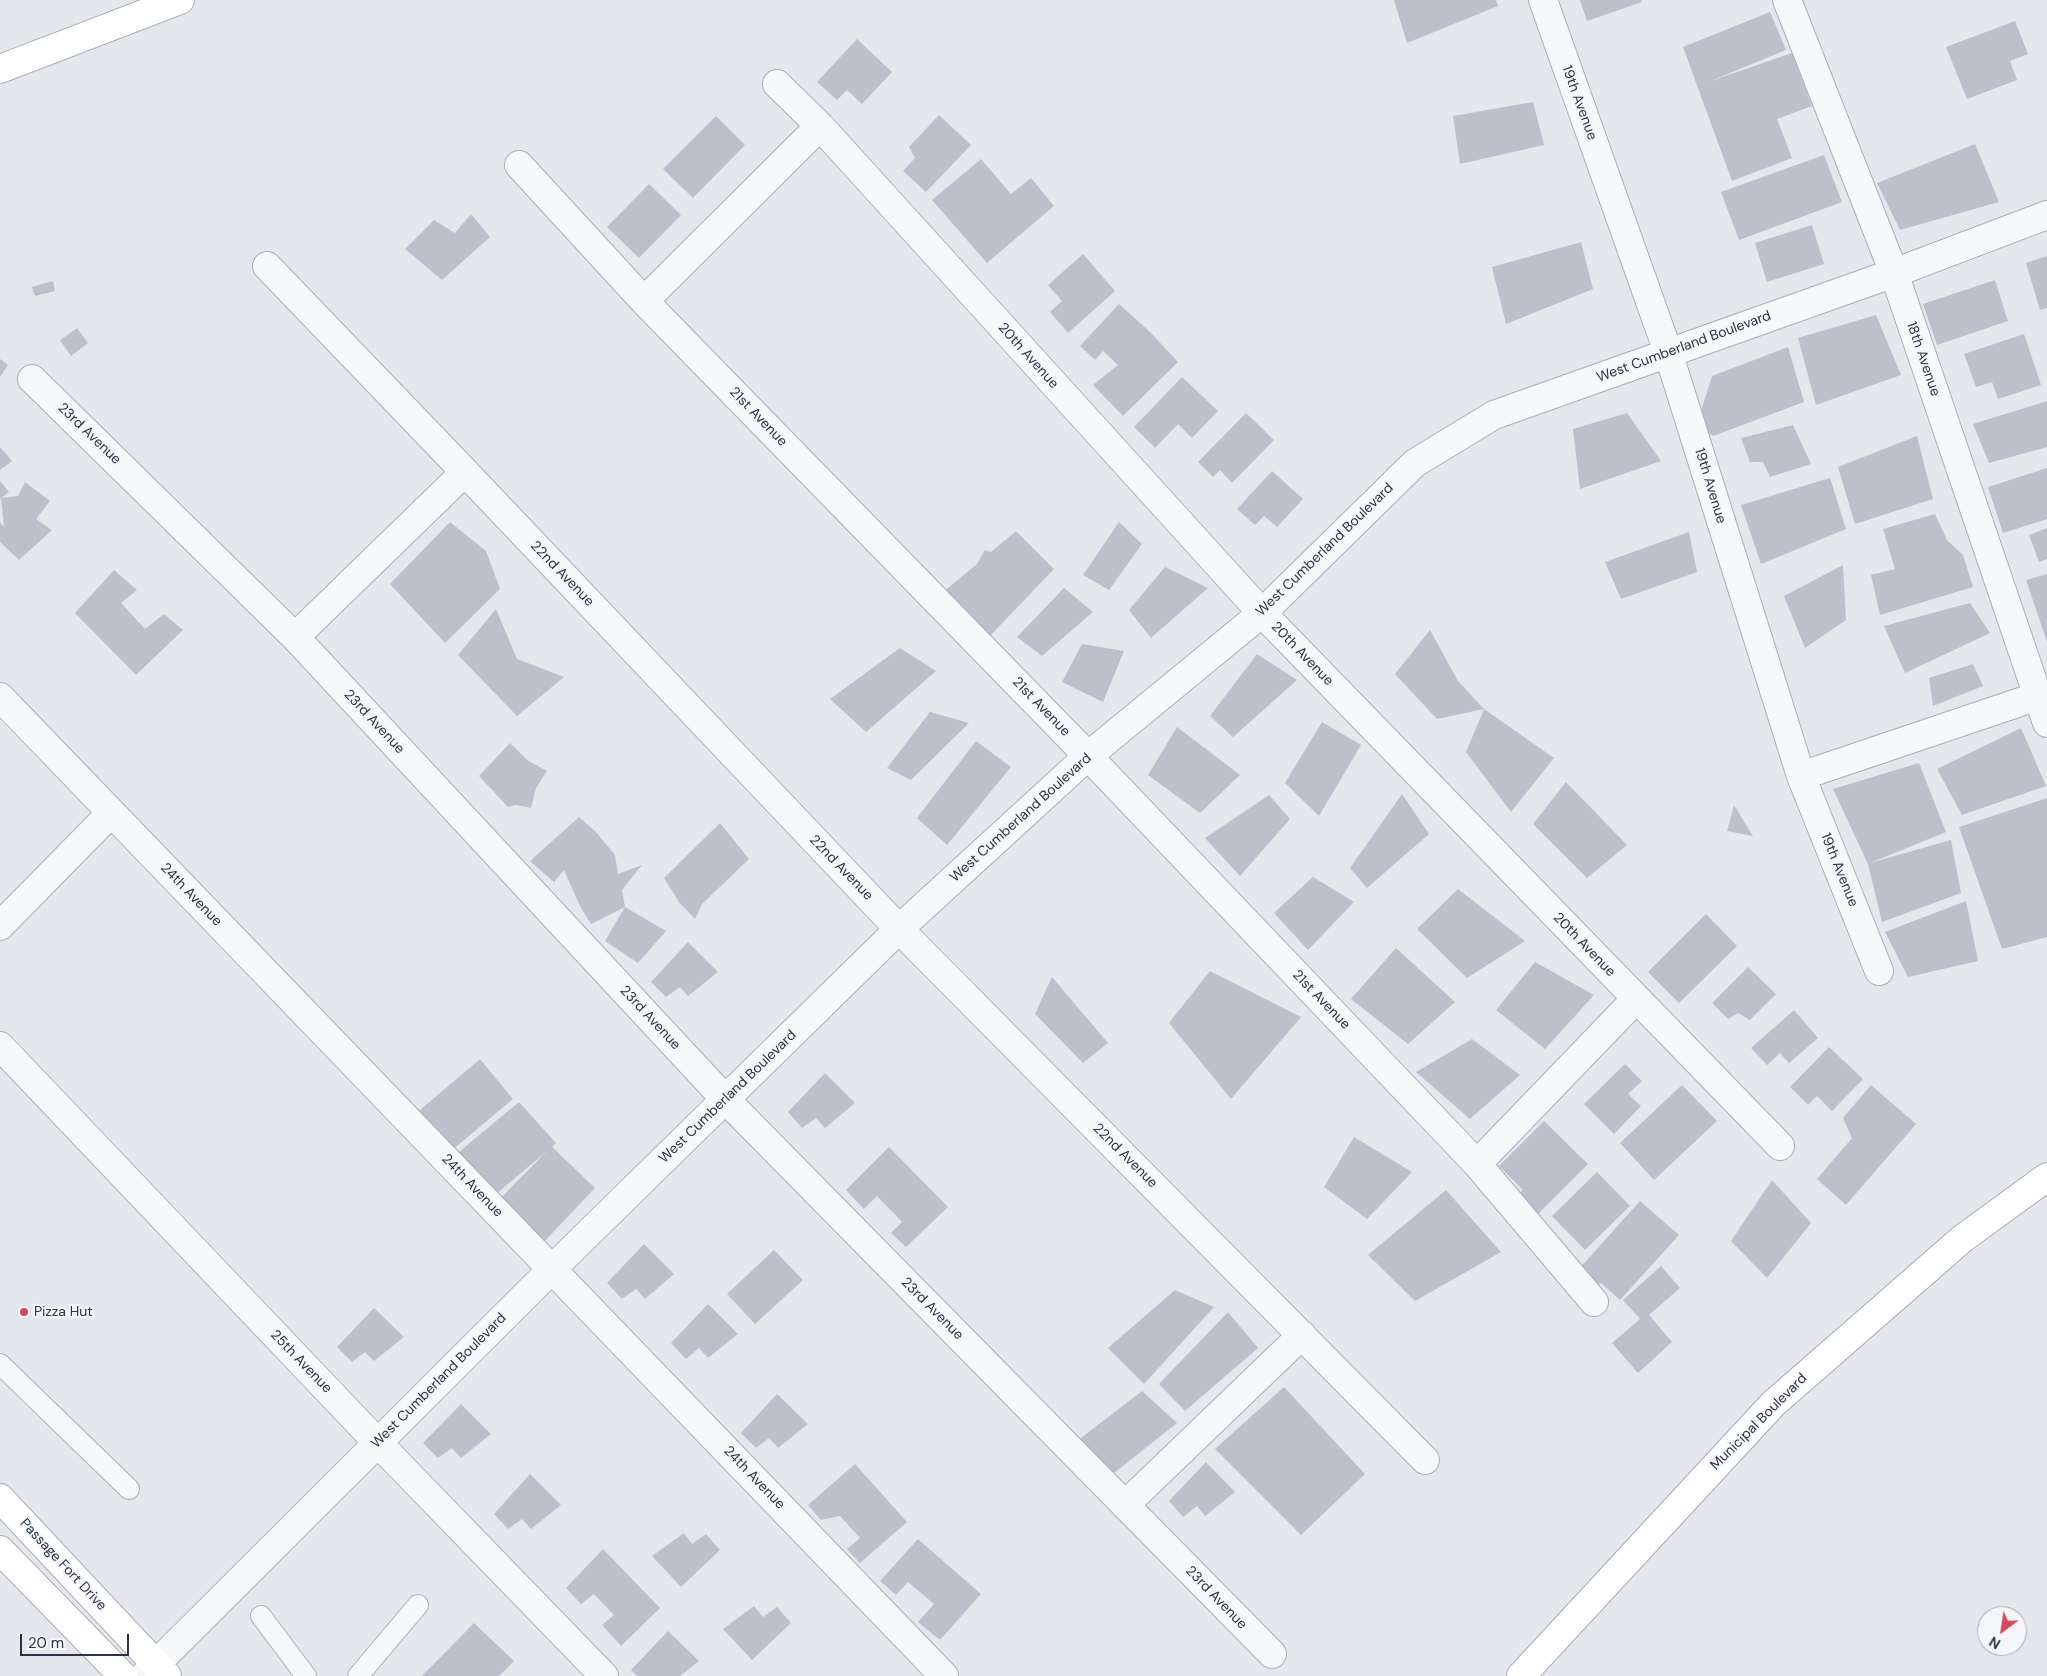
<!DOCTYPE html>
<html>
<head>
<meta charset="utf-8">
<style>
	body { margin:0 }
	#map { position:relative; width:2047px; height:1676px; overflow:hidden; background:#e4e7ec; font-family:"DM Sans",sans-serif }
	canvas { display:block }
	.north { position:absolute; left:1977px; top:1606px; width:50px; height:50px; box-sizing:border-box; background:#f4f6f9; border:1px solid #a4a8b1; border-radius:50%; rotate:211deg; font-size:14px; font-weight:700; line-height:20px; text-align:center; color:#2b3445 }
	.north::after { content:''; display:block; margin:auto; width:18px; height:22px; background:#d1495b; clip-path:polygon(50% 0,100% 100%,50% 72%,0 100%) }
	.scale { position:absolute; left:20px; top:1634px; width:109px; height:22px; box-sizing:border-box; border:2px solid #2b3445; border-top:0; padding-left:6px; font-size:15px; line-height:18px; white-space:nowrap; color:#2b3445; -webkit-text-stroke:4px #f4f6f9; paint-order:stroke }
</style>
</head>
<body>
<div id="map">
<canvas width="2047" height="1676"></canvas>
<div class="north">N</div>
<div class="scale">20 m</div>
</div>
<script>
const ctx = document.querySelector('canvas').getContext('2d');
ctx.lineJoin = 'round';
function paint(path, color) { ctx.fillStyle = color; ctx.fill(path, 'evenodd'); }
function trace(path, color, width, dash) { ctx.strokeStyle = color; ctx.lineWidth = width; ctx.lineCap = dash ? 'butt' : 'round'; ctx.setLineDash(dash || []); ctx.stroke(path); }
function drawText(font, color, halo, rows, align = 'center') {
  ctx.font = font + ' "DM Sans",sans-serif'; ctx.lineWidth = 4.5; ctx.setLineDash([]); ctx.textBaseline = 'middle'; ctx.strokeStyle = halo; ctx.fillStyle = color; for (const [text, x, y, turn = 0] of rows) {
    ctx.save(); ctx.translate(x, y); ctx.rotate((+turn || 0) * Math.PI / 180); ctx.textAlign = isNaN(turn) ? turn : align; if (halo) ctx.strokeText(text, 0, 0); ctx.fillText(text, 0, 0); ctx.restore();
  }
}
paint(new Path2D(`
	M1394,0H1496L1498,6L1407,43Z
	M1580,0H1641L1642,2L1587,21Z
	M1770,12L1786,50L1708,82L1792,53L1812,106L1777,119L1792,158L1732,181L1683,47Z
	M2015,21L2028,54L2010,61L2017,80L1967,99L1946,47Z
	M857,39L892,72L862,104L847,90L837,100L817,82Z
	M1533,102L1544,145L1460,164L1453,116Z
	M939,115L971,145L926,192L903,171L915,158L909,147Z
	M716,116L745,145L693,198L663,169Z
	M1975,144L1999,202L1900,230L1877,183Z
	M1824,155L1842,202L1739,240L1721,192Z
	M981,159L1011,194L1031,178L1054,206L987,263L932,200Z
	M649,184L681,215L639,258L607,227Z
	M471,214L490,237L442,280L405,249L434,220L455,233Z
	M1812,225L1824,264L1767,282L1755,243Z
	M1581,242L1593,289L1506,324L1492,267Z
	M1083,254L1115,291L1068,333L1050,312L1062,301L1048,285Z
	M2047,256V308L2040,310L2026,263Z
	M1995,280L2008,321L1937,345L1923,304Z
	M53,281L55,291L35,296L32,287Z
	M1119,304L1149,331L1178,362L1123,416L1093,385L1118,365L1103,351L1095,360L1080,346Z
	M1876,315L1901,375L1816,405L1798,338Z
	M77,328L88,343L71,356L60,340Z
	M2024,334L2041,385L1998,399L1992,382L1976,387L1964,354Z
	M1788,347L1804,402L1713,436L1701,428L1699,417L1712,376Z
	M0,359L8,365L0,377Z
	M1182,377L1218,411L1192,438L1178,424L1155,448L1134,427Z
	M2047,401V447L1989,463L1973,424Z
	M1246,413L1274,440L1232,483L1220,470L1213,477L1198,462Z
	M1627,413L1661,461L1580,489L1573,429Z
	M1793,425L1811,464L1770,477L1763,462H1750L1741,438Z
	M1917,436L1933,499L1855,524L1838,467Z
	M0,447L12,461L0,470Z
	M2047,468V519L2003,533L1988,487Z
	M1272,471L1303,499L1277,527L1264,516L1255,525L1237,509Z
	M1830,478L1846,529L1761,564L1741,505Z
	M0,481L9,492L0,499Z
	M25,482L50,501L36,519L52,530L19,560L0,542V522L4,527L1,498L18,496Z
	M1935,514L1947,540L1963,555L1973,587L1880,615L1871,575L1895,569L1883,529Z
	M450,522L486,551L500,589L445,643L390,584Z
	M1119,522L1142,544L1109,590L1083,575Z
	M2047,528V559L2039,562L2029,535Z
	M1016,531L1054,569L987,639L942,593L977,564L985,550L991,552Z
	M1689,532L1697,572L1621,599L1605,562Z
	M1843,565L1846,620L1805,648L1784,596Z
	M1165,567L1208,588L1151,638L1129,610Z
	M114,570L137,590L121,603L145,629L164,614L183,630L136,675L75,613Z
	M2047,574V642L2026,580Z
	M1064,588L1093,612L1042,656L1017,637Z
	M1970,603L1990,633L1905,673L1884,626Z
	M496,609L517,659L564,677L517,716L458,655Z
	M1430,630L1458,681L1484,709L1437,719L1395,674Z
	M1082,644L1124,651L1103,702L1062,682Z
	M900,648L936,671L866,732L830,699Z
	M1257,654L1297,680L1233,737L1210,716Z
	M1973,664L1983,686L1933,706L1929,678Z
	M1484,709L1554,758L1511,812L1466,752Z
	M930,712L969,723L911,780L887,768Z
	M1322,722L1361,745L1319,816L1285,783Z
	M1177,727L1240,775L1200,813L1148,775Z
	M2021,728L2046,786L1962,815L1937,769Z
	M976,741L1011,767L947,845L917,818Z
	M510,743L527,760L547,771L536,788L531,808L516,805L508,807L479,776Z
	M1919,763L1946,832L1870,863L1951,840L1961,893L1882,922L1868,864L1833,789Z
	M1566,782L1627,845L1587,878L1533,824Z
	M1402,794L1429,834L1367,888L1350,868Z
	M1269,795L1290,819L1240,876L1205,838Z
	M2047,798V937L2002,949L1959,827Z
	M1734,805L1753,836L1727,831Z
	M579,817L596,832L615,855L618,874L642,865L622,890L625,907L591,924L580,906L564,870L554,882L530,861Z
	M720,823L749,859L702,904L695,919L679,902L664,878Z
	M1313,877L1354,902L1308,950L1274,913Z
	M1458,889L1525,941L1467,978L1417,929Z
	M1966,901L1978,961L1908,977L1885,932Z
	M625,907L666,931L638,963L605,941Z
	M1706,914L1737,946L1679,1003L1648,972Z
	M688,942L718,972L688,996L680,987L666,997L651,982Z
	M1396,948L1455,1002L1408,1044L1351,999Z
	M1535,962L1594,995L1545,1049L1496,1010Z
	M1748,967L1776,994L1750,1020L1738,1013L1728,1019L1712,1003Z
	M1210,971L1301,1017L1231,1099L1169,1023Z
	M1052,977L1108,1043L1083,1063L1035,1014Z
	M1794,1010L1818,1038L1789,1063L1780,1053L1767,1065L1751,1048Z
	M1472,1039L1520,1075L1470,1119L1416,1072Z
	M1829,1047L1863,1079L1832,1111L1817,1096L1808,1105L1790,1087Z
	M480,1059L513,1099L451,1151L414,1115Z
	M1625,1064L1642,1081L1628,1094L1641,1106L1614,1134L1584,1104Z
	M825,1073L855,1103L825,1128L816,1118L802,1128L788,1112Z
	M1682,1085L1717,1121L1654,1180L1620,1143Z
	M1871,1085L1916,1124L1846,1205L1817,1179L1852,1138L1843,1118Z
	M519,1102L556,1143L552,1147L595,1188L540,1246L492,1207L547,1151L496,1194L454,1156Z
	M1544,1121L1588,1164L1537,1215L1517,1196L1523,1190L1499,1166Z
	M1354,1137L1412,1172L1367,1219L1324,1187Z
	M889,1147L948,1207L906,1247L891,1233L902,1222L877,1196L864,1209L846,1190Z
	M1597,1172L1630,1206L1585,1250L1552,1216Z
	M1772,1180L1811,1223L1767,1278L1731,1241Z
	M1446,1190L1501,1252L1415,1301L1368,1255Z
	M1640,1201L1679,1235L1620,1300L1601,1283L1595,1286L1578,1270Z
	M644,1244L674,1274L645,1299L636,1289L622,1299L607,1283Z
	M774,1250L803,1280L755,1324L727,1294Z
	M1661,1266L1680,1288L1649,1315L1672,1342L1638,1373L1612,1343L1640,1319L1623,1300Z
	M1175,1290L1214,1307L1144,1384L1108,1348Z
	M708,1304L738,1334L708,1358L699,1348L686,1359L671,1343Z
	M374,1308L404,1337L374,1361L365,1352L352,1362L337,1347Z
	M1228,1312L1258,1348L1185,1411L1159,1384Z
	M1284,1387L1365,1474L1301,1535L1215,1449Z
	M1142,1391L1177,1423L1114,1473L1077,1441Z
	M777,1394L808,1424L778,1448L769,1438L756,1448L741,1433Z
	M461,1404L491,1434L461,1458L452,1448L438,1458L423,1443Z
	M1206,1462L1235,1492L1205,1516L1197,1506L1183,1517L1169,1501Z
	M855,1464L907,1522L860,1563L847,1549L860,1538L840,1516L821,1520L808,1505Z
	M530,1474L561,1505L531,1529L522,1519L508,1529L494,1514Z
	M684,1533L692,1544L706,1534L720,1550L681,1587L652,1556Z
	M918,1539L981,1594L940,1640L918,1622L934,1604L908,1582L896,1595L880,1581Z
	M603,1549L660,1608L621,1646L602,1625L614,1615L594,1594L581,1604L566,1588Z
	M754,1606L763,1617L777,1607L791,1623L752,1660L723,1629Z
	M474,1623L514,1661L499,1676H422Z
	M668,1631L699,1661L680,1676H637L631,1670Z`), '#bbc0ca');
const lane = new Path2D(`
	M0,1364L129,1489
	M261,1616L306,1676
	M358,1676L418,1605`);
const street = new Path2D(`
	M1543,0L1668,352L1801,776L1879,971
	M1787,0L1894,273L2047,723
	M777,84L820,126L1262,613L1780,1146
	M519,165L644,301L1088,756L1477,1164L1594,1302
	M267,266L465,472L899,929L1425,1460
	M644,301L820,126
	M32,379L295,637L725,1099L1272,1654
	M295,637L465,472
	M0,697L944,1676
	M1801,776L2038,696
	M0,926L111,813
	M0,1046L378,1443L604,1676
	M1477,1164L1636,999
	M1125,1505L1302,1335
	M144,1676L552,1269L899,929L1088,756L1262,613L1415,463L1494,415L1894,273L2047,215`);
const secondary = new Path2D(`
	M0,69L180,0
	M0,1498L167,1676
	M0,1550L123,1676`);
const primary = new Path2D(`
	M1521,1676L1773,1404L1962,1239L2047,1177`);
trace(lane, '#a9aeb7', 22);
trace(street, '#a9aeb7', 30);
trace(secondary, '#a9aeb7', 30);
trace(primary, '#a3abb8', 30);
trace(lane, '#f7f8fa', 20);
trace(street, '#f7f8fa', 28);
trace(secondary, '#fff', 28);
trace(primary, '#fff', 28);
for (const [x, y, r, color] of [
	[24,1312,5,"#d1495b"]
]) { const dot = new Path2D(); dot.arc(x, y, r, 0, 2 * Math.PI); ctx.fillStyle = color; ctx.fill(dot); trace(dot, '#f4f6f9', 2); }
drawText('14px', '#2b3445', '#f4f6f9', [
	["19th Avenue",1579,103,70],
	["West Cumberland Boulevard",1684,347,-20],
	["20th Avenue",1028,356,48],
	["18th Avenue",1923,359,71],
	["21st Avenue",758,417,46],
	["23rd Avenue",89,434,44],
	["19th Avenue",1710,486,73],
	["West Cumberland Boulevard",1325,550,-44],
	["22nd Avenue",562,574,46],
	["20th Avenue",1302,654,46],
	["21st Avenue",1041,707,46],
	["23rd Avenue",374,722,47],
	["West Cumberland Boulevard",1021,818,-42],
	["22nd Avenue",841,868,46],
	["19th Avenue",1839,870,68],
	["24th Avenue",191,895,46],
	["20th Avenue",1584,945,46],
	["21st Avenue",1321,1000,46],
	["23rd Avenue",650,1018,47],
	["West Cumberland Boulevard",728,1097,-44],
	["22nd Avenue",1125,1156,45],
	["24th Avenue",472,1186,46],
	["23rd Avenue",932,1309,45],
	["25th Avenue",301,1362,46],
	["West Cumberland Boulevard",439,1381,-45],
	["Municipal Boulevard",1759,1422,-45],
	["24th Avenue",754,1478,46],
	["Passage Fort Drive",63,1565,47],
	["23rd Avenue",1216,1598,46]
]);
drawText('14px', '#2b3445', '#f4f6f9', [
	["Pizza Hut",34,1312]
], 'left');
</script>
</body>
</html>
